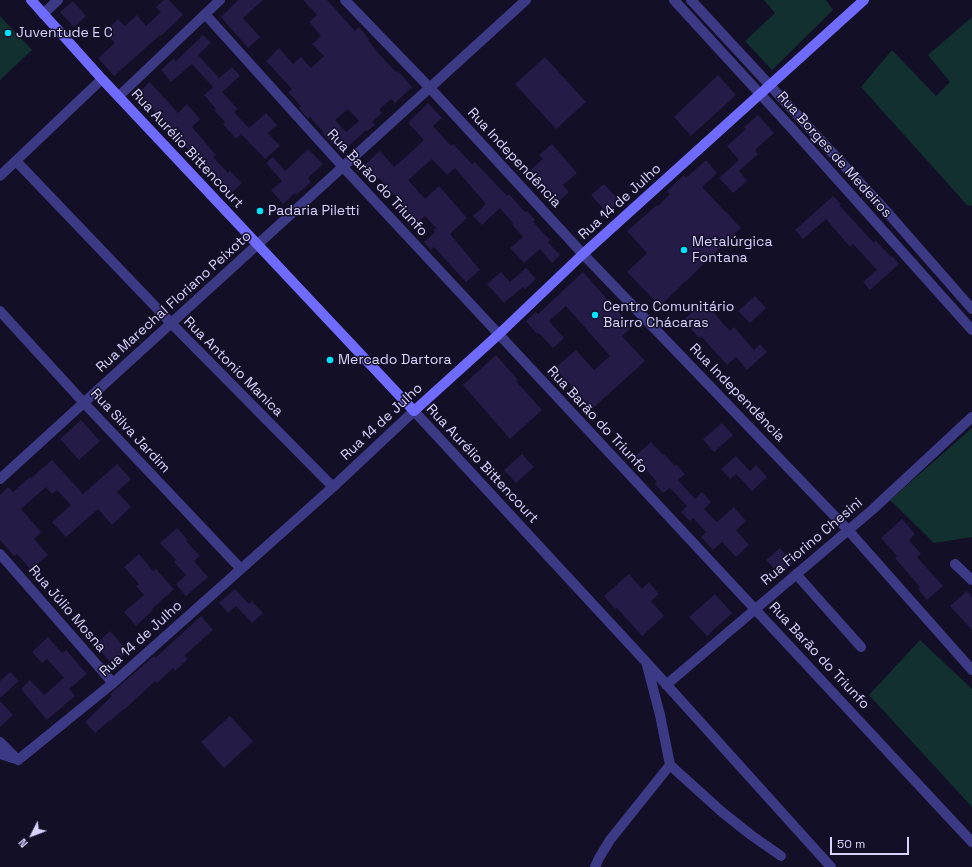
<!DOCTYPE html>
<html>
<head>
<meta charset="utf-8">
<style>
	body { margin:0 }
	#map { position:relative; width:972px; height:867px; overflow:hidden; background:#130f26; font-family:"Space Grotesk",sans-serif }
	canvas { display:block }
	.north { position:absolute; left:12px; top:815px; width:40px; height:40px; -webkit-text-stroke:3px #130f26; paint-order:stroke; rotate:228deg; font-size:11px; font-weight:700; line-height:16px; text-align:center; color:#d9d4ff }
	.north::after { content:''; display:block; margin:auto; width:14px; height:18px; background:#d9d4ff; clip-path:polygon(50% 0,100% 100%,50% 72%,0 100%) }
	.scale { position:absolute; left:830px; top:837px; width:79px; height:18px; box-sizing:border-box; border:2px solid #d9d4ff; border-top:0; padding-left:5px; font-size:12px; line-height:14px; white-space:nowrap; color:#d9d4ff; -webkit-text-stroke:3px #130f26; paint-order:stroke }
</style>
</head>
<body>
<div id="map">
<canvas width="972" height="867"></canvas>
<div class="north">N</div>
<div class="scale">50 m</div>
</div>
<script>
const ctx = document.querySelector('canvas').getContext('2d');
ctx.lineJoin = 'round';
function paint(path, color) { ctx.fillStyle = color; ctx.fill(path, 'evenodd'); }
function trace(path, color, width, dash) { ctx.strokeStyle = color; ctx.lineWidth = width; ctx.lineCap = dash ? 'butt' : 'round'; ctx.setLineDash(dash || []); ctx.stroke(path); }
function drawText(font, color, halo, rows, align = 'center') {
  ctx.font = font + ' "Space Grotesk",sans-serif'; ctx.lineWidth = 3; ctx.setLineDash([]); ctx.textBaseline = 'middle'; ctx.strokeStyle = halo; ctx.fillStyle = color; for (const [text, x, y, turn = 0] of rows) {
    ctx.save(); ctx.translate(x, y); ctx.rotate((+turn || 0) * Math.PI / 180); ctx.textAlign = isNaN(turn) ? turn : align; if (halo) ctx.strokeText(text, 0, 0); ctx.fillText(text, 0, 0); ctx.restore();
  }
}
paint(new Path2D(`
	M764,0H826L833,10L772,70L745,41L775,13Z
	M0,16L32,50L0,80Z
	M972,17V206L967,205L861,87L892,50L936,96L950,82L928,55Z
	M972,428V537L934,543L890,500Z
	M920,640L972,689V807L869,695Z`), '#12302f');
paint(new Path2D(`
	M164,0H169L183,15L161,36L160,35L114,76L98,58L115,43L104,32L118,19L125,26L137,15L146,26L161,12L156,7Z
	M238,0H263L243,18L260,37L248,48L221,17Z
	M303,0H327L355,31L359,27L369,39L368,40L379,54L396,72L398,71L412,87L395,103L391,99L379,110L382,113L372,122L375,125L367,131L366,130L341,153L322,133L323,132L310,117L308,119L299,108L301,106L288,92L292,89L266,61L279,48L293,64L301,57L311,68L324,56L312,44L321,36L309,22L317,15ZM348,109L359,121L346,132L335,120Z
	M73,1L86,16L74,27L60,12Z
	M203,35L211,43L198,55L219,78L232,67L240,76L222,92L238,109L234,112L249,128L266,113L277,125L268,133L280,146L265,159L241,134L236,139L223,124L225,122L214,110L216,109L204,95L213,87L192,64L171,82L161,70L174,58L176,61Z
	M545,57L586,102L556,129L515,84Z
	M718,75L736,95L691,136L674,117Z
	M150,82L178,113L187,104L200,119L192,127L216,155L213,157L228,173L230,171L242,183L231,193L218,179L216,180L192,152L191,153L178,139L176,141L163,126L166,124L149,105L147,106L137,94Z
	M428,103L442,118L433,126L451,146L453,144L472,164L475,162L507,196L509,194L525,212L527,211L535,220L533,222L550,240L548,242L560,255L552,263L540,249L524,263L510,248L523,237L512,224L513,223L500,208L482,225L473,216L486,204L455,168L447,175L432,159L408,180L425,199L439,186L467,218L450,234L480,270L466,282L434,247L431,250L424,242L435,232L433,230L436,228L425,216L412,227L393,204L398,199L379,178L373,183L360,169L380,151L394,167L409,154L424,140L408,123Z
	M758,115L774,133L755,150L758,154L739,171L747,181L733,193L719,178L739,160L727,146L746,129L744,127Z
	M552,144L577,173L563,185L569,192L556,204L547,193L549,191L530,170L543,159L539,155Z
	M308,149L323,164L308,178L311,182L296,195L295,193L283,204L271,190L282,181L266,163L273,157L285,171Z
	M706,160L717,173L702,187L741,228L660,306L627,272L647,253L627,231L657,205L658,206L670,194L667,191L684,175L686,178Z
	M604,184L620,201L607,213L591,195Z
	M833,196L841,204L839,205L874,243L876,241L891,257L892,256L899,264L870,290L863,282L877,270L853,244L850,247L826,219L803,239L795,230Z
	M526,268L536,279L525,289L523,287L504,303L487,284L501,272L510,282Z
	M583,272L632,327L622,336L645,361L592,409L555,368L576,350L594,370L610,356L566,306L549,321L564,338L553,348L539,333L537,334L526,321L536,312L538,314Z
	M755,296L766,308L750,323L738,311Z
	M704,302L730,331L734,327L754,350L760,344L767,352L747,370L736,357L727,365L701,336L699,338L683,320Z
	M496,355L518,380L516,381L542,410L510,439L463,385Z
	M81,420L100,441L79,460L60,439Z
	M722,423L733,435L714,452L703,439Z
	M651,442L663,455L664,454L675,466L676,464L685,474L678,480L695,499L702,492L711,502L704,509L717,522L734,507L746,521L736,530L749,545L736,557L722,542L713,550L701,537L706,532L693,518L690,521L681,512L687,506L670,488L663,493L655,484L657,482L643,466L641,468L633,458Z
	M522,454L534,467L516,483L504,470Z
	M736,456L750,471L756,465L767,477L752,491L736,474L730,479L721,469Z
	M52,460L83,494L117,464L131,479L117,492L131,507L112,525L98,509L66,537L52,522L71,505L57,490L52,494L46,487L21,509L41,532L34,539L48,555L31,570L17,554L14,556L0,540V495L8,487L13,492L30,477L31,478Z
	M902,519L915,534L909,540L921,554L917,557L943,586L927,600L918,589L920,587L895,558L897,556L881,538Z
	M177,528L188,540L186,541L200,556L194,561L208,577L186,596L176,584L186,575L174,562L176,560L160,543Z
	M780,548L793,564L780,575L766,560Z
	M139,554L153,571L156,569L174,589L152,609L153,610L136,626L124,612L144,595L136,586L139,584L124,567Z
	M629,574L642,589L649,582L659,594L651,601L664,616L642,636L617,608L615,609L604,596Z
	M235,589L249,604L252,601L263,613L252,623L236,606L228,613L219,603Z
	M967,591L972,597V630L950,606Z
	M715,594L732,613L707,636L689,617Z
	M201,616L213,630L184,656L188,659L175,671L173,668L157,683L155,681L125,709H124L110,721V720L95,733L85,722L112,696L110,694L154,656L155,658Z
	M110,631L128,651L113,665L95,645Z
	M48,637L62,653L66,650L87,674L69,689L75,696L47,720L21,689L30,680L44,695L64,678L47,659L42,663L32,652Z
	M10,672L19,681L0,698V681Z
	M0,701L13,715L0,727Z
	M230,716L253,741L224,768L201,742Z`), '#241b47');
trace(new Path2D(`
	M345,0L430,88L583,254L848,530L972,670
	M674,0L795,132L972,330
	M691,0L887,212L972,309
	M43,14L58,0
	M205,14L343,167L972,842
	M119,96L220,0
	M16,161L171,323L333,487
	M0,176L102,79
	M0,311L84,403L241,569
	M0,479L526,0
	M0,554L113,683
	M955,564L972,580
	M796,574L861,647
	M666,685L872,510L972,417
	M0,742L18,760L113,683L333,487L414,411L647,663L831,867
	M0,754L16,759
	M670,765L722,812L751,835L781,856
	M595,867L599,858L610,840L670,765L660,715L647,665`), '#3d3a85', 10);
trace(new Path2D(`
	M31,0L102,79L414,411L498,335L583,254L864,0`), '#6f6bff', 10);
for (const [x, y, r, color] of [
	[8,33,4,"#00e5ff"],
	[260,211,4,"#00e5ff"],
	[684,250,4,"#00e5ff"],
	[595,315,4,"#00e5ff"],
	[330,360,4,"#00e5ff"]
]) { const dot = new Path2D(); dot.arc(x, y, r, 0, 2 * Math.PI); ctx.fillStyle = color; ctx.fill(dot); trace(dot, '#130f26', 1.5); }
drawText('14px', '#d9d4ff', '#130f26', [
	["Juventude E C",16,33],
	["Padaria Piletti",268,211],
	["Metalúrgica",692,242],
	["Fontana",692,258],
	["Centro Comunitário",603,307],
	["Bairro Chácaras",603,323],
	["Mercado Dartora",338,360]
], 'left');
drawText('14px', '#d9d4ff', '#130f26', [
	["Rua Aurélio Bittencourt",187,149,47],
	["Rua Borges de Medeiros",834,155,48],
	["Rua Independência",514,158,47],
	["Rua Barão do Triunfo",377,183,47],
	["Rua 14 de Julho",620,202,-42],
	["Rua Marechal Floriano Peixoto",174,302,-42],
	["Rua Antonio Manica",233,367,45],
	["Rua Independência",737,393,46],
	["Rua Barão do Triunfo",597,420,47],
	["Rua 14 de Julho",382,422,-43],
	["Rua Silva Jardim",130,431,47],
	["Rua Aurélio Bittencourt",482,464,47],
	["Rua Fiorino Chesini",812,542,-40],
	["Rua Júlio Mosna",67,609,49],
	["Rua 14 de Julho",141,639,-42],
	["Rua Barão do Triunfo",819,656,47]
]);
</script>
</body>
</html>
